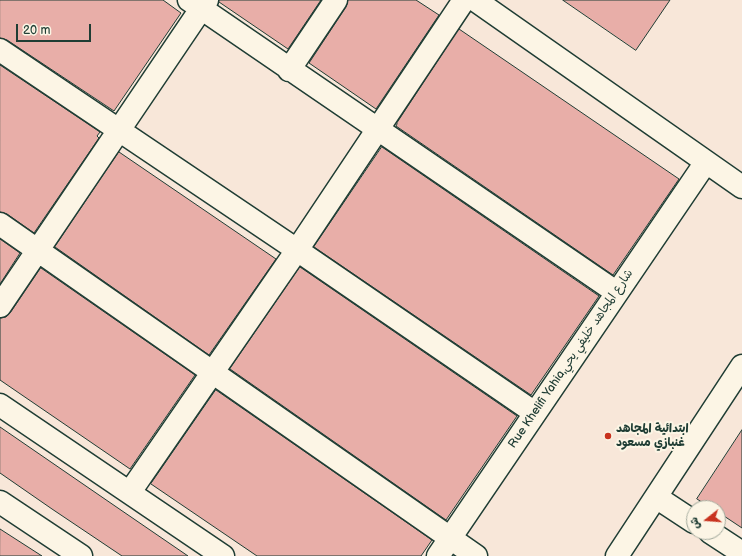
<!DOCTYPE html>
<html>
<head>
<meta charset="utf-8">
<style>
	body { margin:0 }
	#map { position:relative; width:742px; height:556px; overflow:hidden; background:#f8e7d9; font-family:"Balsamiq Sans","Playpen Sans Arabic",sans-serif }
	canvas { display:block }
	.north { position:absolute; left:686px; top:500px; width:40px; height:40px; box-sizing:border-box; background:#fcf5e5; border:1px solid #a4ab9e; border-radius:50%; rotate:253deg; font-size:11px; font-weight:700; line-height:16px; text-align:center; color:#1f3d34 }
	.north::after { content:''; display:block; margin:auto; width:14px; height:18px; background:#c8321e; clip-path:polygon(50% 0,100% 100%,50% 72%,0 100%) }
	.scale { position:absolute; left:16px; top:24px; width:75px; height:18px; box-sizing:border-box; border:2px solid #1f3d34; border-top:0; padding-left:5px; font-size:12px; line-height:14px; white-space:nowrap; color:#1f3d34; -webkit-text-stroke:3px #fcf5e5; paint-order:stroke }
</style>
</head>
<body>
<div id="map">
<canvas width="742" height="556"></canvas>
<div class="north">ش</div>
<div class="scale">20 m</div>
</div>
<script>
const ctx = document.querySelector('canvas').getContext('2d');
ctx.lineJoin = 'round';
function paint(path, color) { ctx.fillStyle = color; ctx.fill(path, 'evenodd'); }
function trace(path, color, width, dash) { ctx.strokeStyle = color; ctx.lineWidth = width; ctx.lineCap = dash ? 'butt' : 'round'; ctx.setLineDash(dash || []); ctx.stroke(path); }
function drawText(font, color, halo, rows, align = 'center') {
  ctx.font = font + ' "Balsamiq Sans","Playpen Sans Arabic",sans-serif'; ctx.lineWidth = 4; ctx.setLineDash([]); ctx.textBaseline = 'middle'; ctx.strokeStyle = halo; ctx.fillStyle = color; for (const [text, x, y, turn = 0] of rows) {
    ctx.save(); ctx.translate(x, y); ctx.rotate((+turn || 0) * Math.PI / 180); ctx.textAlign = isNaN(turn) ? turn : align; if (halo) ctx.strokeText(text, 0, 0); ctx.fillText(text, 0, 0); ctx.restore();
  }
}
const building = new Path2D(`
	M0,0H163L181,13L114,111L7,40L0,38Z
	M219,0H321L288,49L219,2Z
	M348,0H416L439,15L376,109L309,63L346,7Z
	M563,0H670L636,50Z
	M459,29L679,179L613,275L396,126L397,124V123Z
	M0,65L100,132L97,136L99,138L34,233L7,214L0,212Z
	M382,147L599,296L531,395L314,247Z
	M119,152L276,259L209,355L55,247Z
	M0,239L20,253L0,284Z
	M300,267L517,416L446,520L230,369Z
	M41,268L195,375L130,469L0,380V318L6,317L10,313Z
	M216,390L432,540L421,556H257L151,484Z
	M0,427L115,506L188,556H122L52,509L0,473Z
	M742,430V528L718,512V508H711L697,499Z
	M0,529L42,556H0Z`);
paint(building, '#e8aea8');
trace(building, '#1f3d34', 1);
const minor = new Path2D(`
	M189,0L616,292
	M475,0L742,187
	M0,50L297,250L535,413
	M289,70L336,0
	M0,224L476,556
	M0,306L207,0
	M0,405L223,556
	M130,492L297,250L464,0
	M656,497L694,522
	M0,502L81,556
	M710,532L742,553
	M438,556L706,162
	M617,556L742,366`);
trace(minor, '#1f3d34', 25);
trace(minor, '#fcf5e5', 22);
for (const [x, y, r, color] of [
	[608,436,4,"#c8321e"]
]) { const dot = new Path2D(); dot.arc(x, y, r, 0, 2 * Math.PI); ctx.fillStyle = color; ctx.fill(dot); trace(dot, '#fcf5e5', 1.5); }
drawText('12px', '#1f3d34', '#fcf5e5', [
	["Rue Khelifi Yahia,شارع المجاهد خليفي يحي",571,359,-56]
]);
drawText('bold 12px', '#1f3d34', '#fcf5e5', [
	["ابتدائية المجاهد",616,429],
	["غنبازي مسعود",616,443]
], 'left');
</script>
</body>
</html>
